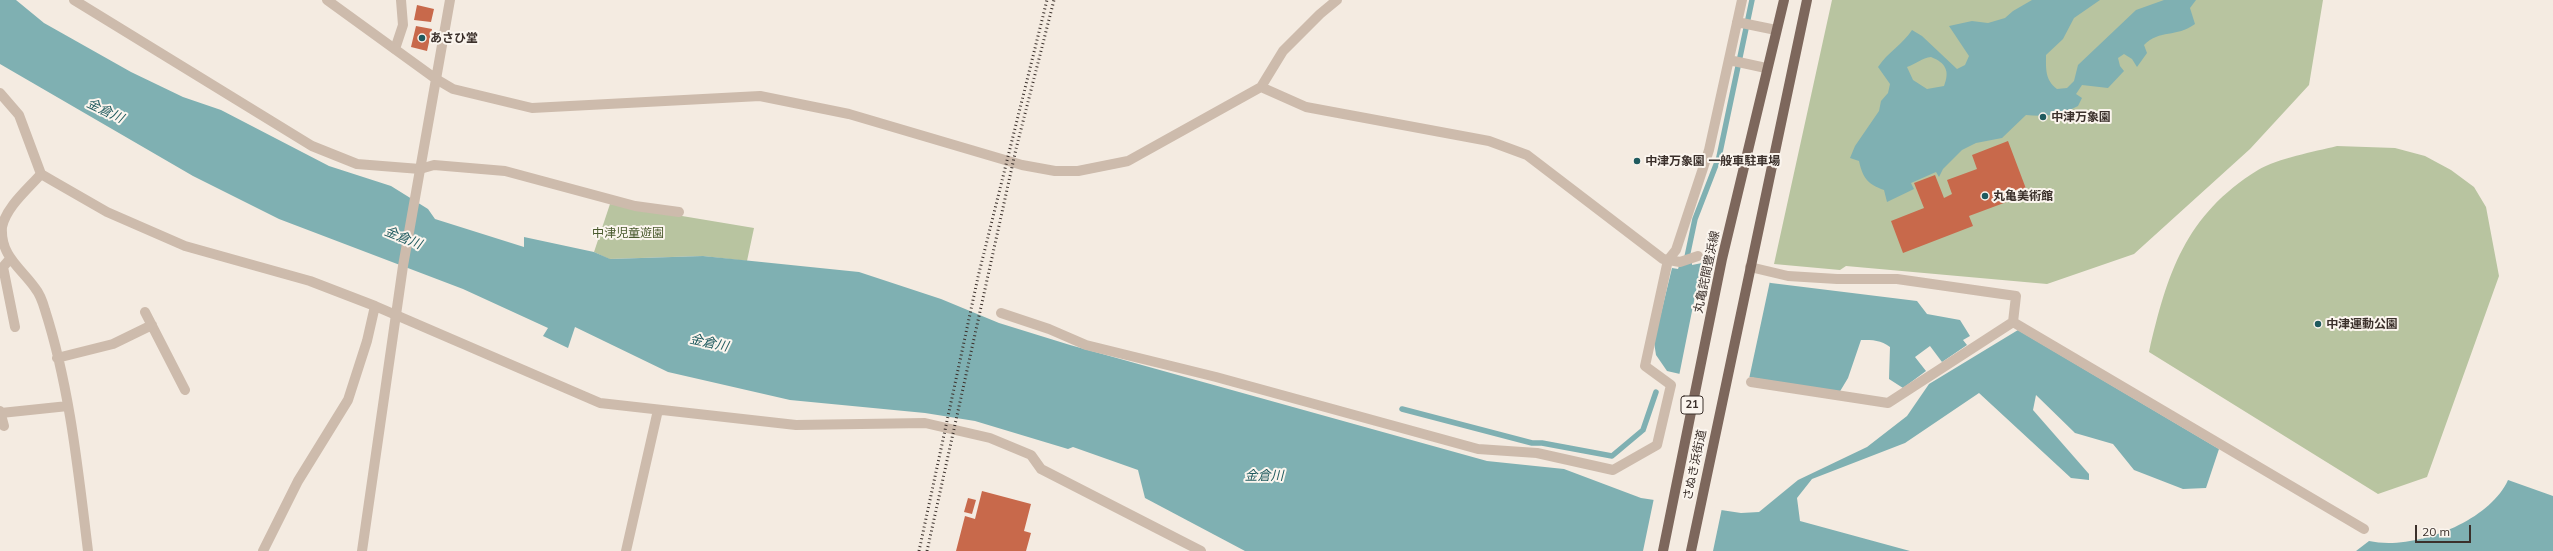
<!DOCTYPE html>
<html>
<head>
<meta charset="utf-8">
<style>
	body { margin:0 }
	#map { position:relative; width:2553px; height:551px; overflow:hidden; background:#f4ebe1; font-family:Mulish,sans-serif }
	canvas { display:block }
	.scale { position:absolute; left:2415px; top:525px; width:56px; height:18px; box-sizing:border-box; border:2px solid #3b302b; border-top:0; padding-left:5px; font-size:12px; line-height:14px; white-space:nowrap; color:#3b302b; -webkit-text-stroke:3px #fbf5ee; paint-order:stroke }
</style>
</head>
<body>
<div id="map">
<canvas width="2553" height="551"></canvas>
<div class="scale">20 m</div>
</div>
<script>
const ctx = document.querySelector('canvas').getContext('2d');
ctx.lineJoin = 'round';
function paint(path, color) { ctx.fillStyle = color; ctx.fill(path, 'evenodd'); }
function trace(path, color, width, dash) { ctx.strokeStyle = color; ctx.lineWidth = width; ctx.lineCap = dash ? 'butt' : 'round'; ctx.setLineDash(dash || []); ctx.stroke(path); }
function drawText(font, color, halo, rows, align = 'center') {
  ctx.font = font + ' Mulish,"Noto Sans JP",sans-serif'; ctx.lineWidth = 4; ctx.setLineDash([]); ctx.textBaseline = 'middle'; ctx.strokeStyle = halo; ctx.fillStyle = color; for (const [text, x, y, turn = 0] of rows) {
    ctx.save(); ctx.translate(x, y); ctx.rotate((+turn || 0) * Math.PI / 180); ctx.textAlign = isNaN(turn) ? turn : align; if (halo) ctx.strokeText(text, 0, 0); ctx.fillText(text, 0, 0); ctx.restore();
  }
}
paint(new Path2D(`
	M1832,0H2323L2309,85L2250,149L2134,254L2047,284L1846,266L1840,270L1774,264Z
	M2337,146L2395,148L2425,156L2451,170L2474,187L2486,207L2499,276L2427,477L2378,494L2149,352C2167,274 2185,215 2258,170C2279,158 2313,152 2337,146Z
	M610,204L754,228L747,261L703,256L609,259L594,252Z`), '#b8c4a0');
paint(new Path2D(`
	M0,0H16L44,23L131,72L183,97L221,110L329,166L391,186L428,209L435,219L524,247V237L594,252L610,259L703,256L859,272L941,299L999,323L1070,345L1487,461L1564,469L1641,498L1741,513L1759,512L1798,480L1867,447L1907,416L1929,384L2018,330L2219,449L2206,488L2183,489L2134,470L2113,444L2075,433L2036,395L2033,410L2089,474V480L2071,478L1979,393L1905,443L1812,479L1797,498L1800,521L1910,551H1245L1145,498L1138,470L1073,447L1068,449L975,421L925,413L790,400L668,372L575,327L568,348L543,336L548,328L463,289L279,219L193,176L0,64Z
	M2032,0H2100L2074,18L2063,39L2046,55C2046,69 2045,80 2057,89L2067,88L2074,81L2078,65L2136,10L2164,0H2196L2190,8L2195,24C2176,38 2160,29 2144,45L2147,53L2137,67L2132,59L2124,54L2118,58L2120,66L2124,71L2108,88L2082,85L2076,94L2082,98L2078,106C2060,115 2046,117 2026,115L2002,138L1976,143L1962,150L1943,169L1939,177L1936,172L1911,183L1914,189L1887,202L1884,190C1868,184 1863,179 1859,161L1850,158L1855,146L1879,111L1881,101L1888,93L1890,84L1878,67C1888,52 1903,44 1912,30L1922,36L1957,69L1965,65L1969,56L1949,26L1972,21L1988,23L2005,18L2013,11ZM1931,57C1946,63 1950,71 1944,86L1927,89L1913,80L1907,67C1916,64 1922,58 1931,57Z
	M1692,256V265L1702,263L1771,283L1917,301L1927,314L1960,320L1970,336L1963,340L1967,345L1942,362L1930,346L1915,357L1926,371L1903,388L1889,379L1890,347C1881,340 1873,340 1861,340L1848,378L1839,393L1749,377L1680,374L1667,371L1656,355L1654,342L1672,268L1678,269L1682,257Z
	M2508,480L2553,496V551H2356L2369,541C2414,551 2489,522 2508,480Z`), '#7fb0b2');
paint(new Path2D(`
	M1702,261L1770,281L1749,379L1679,376Z
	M1654,498L1722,508L1713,551H1643Z`), '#f4ebe1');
trace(new Path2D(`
	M1687,257L1695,219L1719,157L1752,0
	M1402,409L1532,443H1542L1612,456L1643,430L1656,392`), '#7fb0b2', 5.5);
paint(new Path2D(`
	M417,5L434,9L431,22L414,20Z
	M416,26L432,29L427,51L411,47Z
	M2008,141L2028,194L1969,216L1973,226L1903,253L1891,221L1924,208L1914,183L1935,175L1944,198L1952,194L1947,180L1977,169L1972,155Z
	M982,491L1031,504L1024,531L1031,533L1026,551H956L965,516L975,519Z
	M968,498L976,500L972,514L964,512Z`), '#c8694b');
trace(new Path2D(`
	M74,0L312,146L357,164L420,169L434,165L505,171L635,206L679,212
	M1737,22L1776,30
	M395,49L403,25L401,0
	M1729,60L1766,68
	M436,79L453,89L532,108L760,96L849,114L1022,165L1055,171H1078L1128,161L1261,87L1283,51L1320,14L1337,0
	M1261,87L1306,107L1489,141L1527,155L1663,259L1680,262L1698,256
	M0,93L19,115L41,174L53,181L107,212L185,246L310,281L375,306
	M41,174C28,189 6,207 2,227C0,256 21,268 35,288C40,294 43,303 45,310C70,388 78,470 88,551
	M9,260L3,267L15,327
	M1750,267L1788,276L1837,279H1897L2016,296L2013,322
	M145,312L185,390
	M1001,313L1049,329L1086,345L1216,377L1478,449L1537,453L1613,470L1657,445L1671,385L1645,366L1668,260L1676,250L1709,150L1742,0
	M57,358L113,344L152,325
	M1751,382L1888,403L2013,322L2364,529
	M0,411L4,426
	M1,413L68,406
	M263,551L298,481L348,400L367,341L375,306L600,403L796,425L925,423L990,438L1031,455L1041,469L1201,551
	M626,551L658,410`), '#cdbbac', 10);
trace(new Path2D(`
	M327,0L436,79
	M362,551L403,266L450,0`), '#cdbbac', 10);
trace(new Path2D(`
	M1663,551L1722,259L1784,0
	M1691,551L1807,0`), '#7d675c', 10);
trace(new Path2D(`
	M919,551L978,277L1047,0
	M927,551L1016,149L1054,0`), '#3b302b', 3, [1, 3]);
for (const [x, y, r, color] of [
	[422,38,4,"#1f5a5e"],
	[2043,117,4,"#1f5a5e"],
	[1637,161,4,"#1f5a5e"],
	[1985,196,4,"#1f5a5e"],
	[2318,324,4,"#1f5a5e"]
]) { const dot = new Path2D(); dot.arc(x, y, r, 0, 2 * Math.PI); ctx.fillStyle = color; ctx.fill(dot); trace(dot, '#fbf5ee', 1.5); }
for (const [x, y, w] of [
	[1692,405,22]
]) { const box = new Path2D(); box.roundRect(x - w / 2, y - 9, w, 18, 3); ctx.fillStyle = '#fbf5ee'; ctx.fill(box); trace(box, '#3b302b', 1); }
drawText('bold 11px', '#3b302b', null, [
	["21",1692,405]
]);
drawText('bold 12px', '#3b302b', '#fbf5ee', [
	["あさひ堂",430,38],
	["中津万象園",2051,117],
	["中津万象園 一般車駐車場",1645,161],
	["丸亀美術館",1993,196],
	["中津運動公園",2326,324]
], 'left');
drawText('12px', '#4a5a2e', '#fbf5ee', [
	["中津児童遊園",628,233]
]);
drawText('12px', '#3b302b', '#fbf5ee', [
	["丸亀詫間豊浜線",1707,272,-78],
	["さぬき浜街道",1695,465,-78]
]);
drawText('italic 13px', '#1f5a5e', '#fbf5ee', [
	["金倉川",105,111,26],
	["金倉川",403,238,22],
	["金倉川",709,343,12],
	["金倉川",1264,476]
]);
</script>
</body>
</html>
